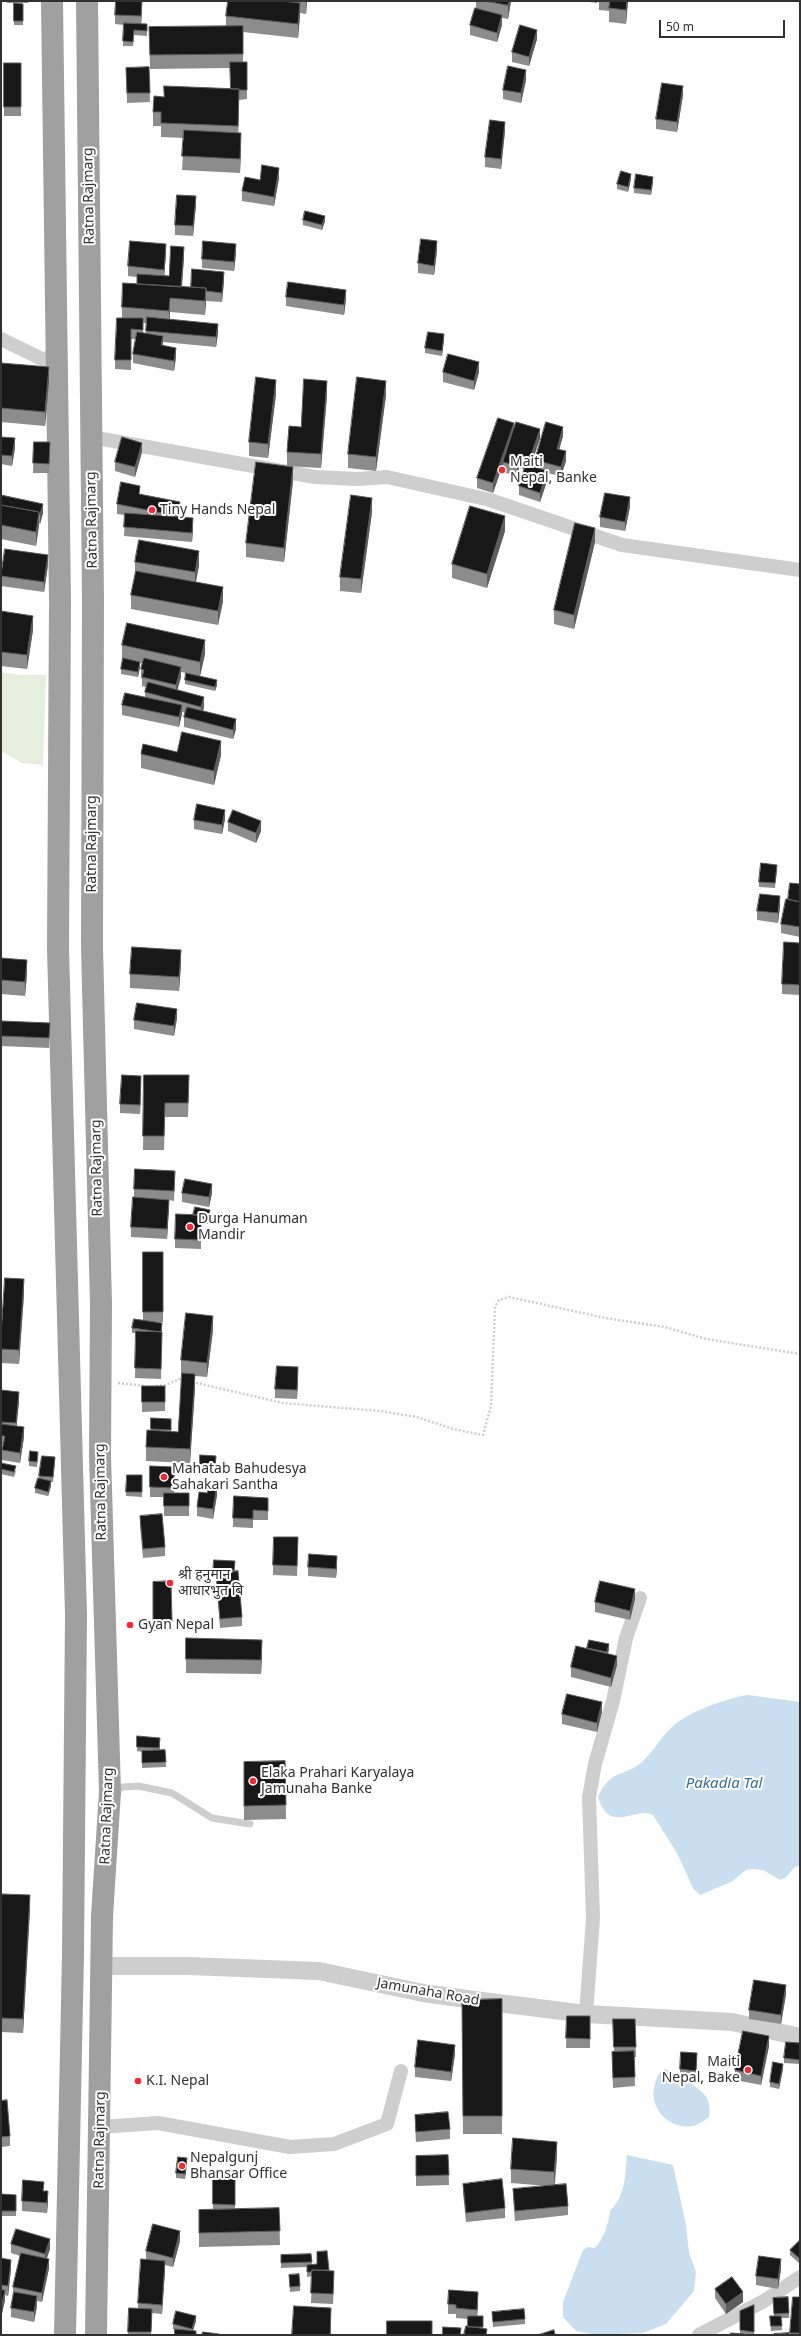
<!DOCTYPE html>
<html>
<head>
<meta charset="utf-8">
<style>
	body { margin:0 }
	#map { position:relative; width:801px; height:2336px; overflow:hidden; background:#fff; font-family:"Noto Sans",sans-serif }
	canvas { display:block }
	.frame { position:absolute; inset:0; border:2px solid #313131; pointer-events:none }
	.scale { position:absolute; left:659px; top:20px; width:126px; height:18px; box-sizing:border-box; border:2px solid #313131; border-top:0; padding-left:5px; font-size:12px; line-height:14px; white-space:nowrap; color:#313131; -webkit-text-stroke:3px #fff; paint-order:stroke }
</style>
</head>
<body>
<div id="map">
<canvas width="801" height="2336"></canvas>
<div class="frame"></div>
<div class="scale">50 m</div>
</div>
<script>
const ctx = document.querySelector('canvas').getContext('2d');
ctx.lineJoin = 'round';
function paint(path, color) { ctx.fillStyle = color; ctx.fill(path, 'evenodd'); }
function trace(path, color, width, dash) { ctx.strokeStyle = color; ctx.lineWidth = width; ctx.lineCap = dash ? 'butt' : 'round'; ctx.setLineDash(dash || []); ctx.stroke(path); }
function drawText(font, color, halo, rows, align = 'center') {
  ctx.font = font + ' "Noto Sans","Noto Sans Devanagari",sans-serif'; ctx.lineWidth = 4; ctx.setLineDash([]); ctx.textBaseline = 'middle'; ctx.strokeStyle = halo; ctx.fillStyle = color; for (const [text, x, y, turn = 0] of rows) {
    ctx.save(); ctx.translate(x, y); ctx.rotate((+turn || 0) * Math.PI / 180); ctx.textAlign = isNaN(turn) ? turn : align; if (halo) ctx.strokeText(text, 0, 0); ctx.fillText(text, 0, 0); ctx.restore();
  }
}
paint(new Path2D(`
	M1,672L19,675H46L43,765L22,763L1,751Z`), '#e6eede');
paint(new Path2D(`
	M748,1695L800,1702V1866L795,1867L785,1878L780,1880L763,1870L753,1869L746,1870L731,1882L700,1895L693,1888L677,1853L653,1815C635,1805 610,1836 598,1797C610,1769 623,1778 642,1762C653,1752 661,1737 672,1727C689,1711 725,1699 748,1695Z
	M665,2069C676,2073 701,2088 707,2098C710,2105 710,2110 709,2117C705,2120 698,2125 693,2126C667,2130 646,2105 656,2081C658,2075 659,2072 665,2069Z
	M627,2155L673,2165L686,2225L689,2253L696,2272L694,2291L666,2324L643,2333L596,2335L576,2331L563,2317V2302L583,2250L588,2247L594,2248C603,2242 609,2222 610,2211C626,2195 625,2176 627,2155Z`), '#c9dfef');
trace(new Path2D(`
	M192,1382L283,1403L380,1411L417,1417L453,1429L483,1435L491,1406L495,1307L499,1300L509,1297L605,1318L665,1327L706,1339L800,1354
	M118,1383L145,1386
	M156,1386L166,1385L179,1379L183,1380`), '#cecece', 2.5, [2, 2]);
trace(new Path2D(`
	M112,1792L123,1787L138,1786L172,1793L212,1818L250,1824`), '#cecece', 7);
trace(new Path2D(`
	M1,339L44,360L58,352
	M91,437L315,477L357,479L387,477L490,500L622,545L800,570
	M586,2014L593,1918L589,1797L595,1764L613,1701L626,1638L640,1598
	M100,2127L158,2123L290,2147L334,2144L387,2124L401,2071
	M699,2335L764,2301L800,2277`), '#cecece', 14);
trace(new Path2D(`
	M103,1966H188L319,1971L423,1993L474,2000L586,2014L732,2022L800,2037`), '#cecece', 18);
trace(new Path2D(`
	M52,1L60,602L58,948L76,1615L73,1954L65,2335
	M87,1L93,601L92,947L101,1304L100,1455L110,1792L102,1916L96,2335`), '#a0a0a0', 22);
paint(new Path2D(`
	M7,1H28V3H7Z
	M293,1H307L306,14L300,13L298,38L243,32V62H247V99L239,100L238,133L241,147L240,173L182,170L184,138L161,137V126H153V112L164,97L231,89L230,68L150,69L149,27L226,26V16L293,2Z
	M476,1H511L508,19L502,18V25L497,42L470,35V25L476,8Z
	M582,1H597V3Z
	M599,1H628L626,24L609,22V11L599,10Z
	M14,3L23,4V25H14Z
	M142,10L141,24L147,29V36L134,35L133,46H123L124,25L115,24V15Z
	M537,39L529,66L512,62V52Z
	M4,63H21V116H4Z
	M149,67L150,102L127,103L126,68Z
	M526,80L521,103L503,99V90Z
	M683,95L677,132L656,129V119Z
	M505,131L501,169L485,167V157Z
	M279,178L274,206L242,201V191L260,180Z
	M631,179L628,192L617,189V184Z
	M653,182L651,195L634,193V188Z
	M196,205L193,236L175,235V225Z
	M303,220L325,221L322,230L303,225Z
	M437,251L434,275L418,273V263Z
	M166,254L164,275L169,276L184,257L182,287H191L224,281L222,302L206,301L205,315L170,312V319L218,333L216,347L163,342V346L176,357L174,371L133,363V354L136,339H131V370L115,369V360L122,318V307L137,284V277L128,276V266ZM143,323H147L146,333L143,332Z
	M236,254L234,271L202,268V259Z
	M286,297L346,299L344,315L286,306Z
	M444,339L442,356L425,353V348Z
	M1,363L49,382L45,426L1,422Z
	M443,372H479L474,390L443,382Z
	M276,394L268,458L249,456V442Z
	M327,395L321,468L287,466V452L301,427Z
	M386,395L376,471L348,468V454Z
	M514,429L540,438L531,466L535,467V460L563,436L559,449L566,461L561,476L547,473V481L540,502L519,495V486L524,469L519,468L517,476L503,472V463L493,493L477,488V478Z
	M1,437L15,448L12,466L1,464Z
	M34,442H50L49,473H33Z
	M142,452L135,477L115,471V462Z
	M293,481L284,562L246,557V543Z
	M1,495L43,513L40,524L39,523L36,546L1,539Z
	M140,495L180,511L179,517L193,528L192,542L124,536L125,515L117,514V504Z
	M630,507L625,531L600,527V517Z
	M372,512L361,593L340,591V577Z
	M505,531L487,588L452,578V564Z
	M595,542L574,629L554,624V610Z
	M135,562L199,565L196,582L223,601L218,625L131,609V595L135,575Z
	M48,565L44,592L1,586V576Z
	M1,611L33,630L27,669L1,666Z
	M122,645L205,654L200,676L217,685L215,691L185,684V680L186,673L181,672V677L177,690L204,707L203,711L236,729L233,739L184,727V717L186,713L182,712L179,727L122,715V705L145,697V692L146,687L142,686V679L141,678V669L142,663H140V667L138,677L121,674V669L123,659H122Z
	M177,752L221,755L214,785L141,768V754Z
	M225,819L222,834L194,829V820Z
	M228,822L261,831L256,843L228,831Z
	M777,870L775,888L759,887V882Z
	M800,884V937L781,933V924L788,899Z
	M780,906L778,923L757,920V911Z
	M800,943V995L782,994V984Z
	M1,958L27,974L25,996L1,994Z
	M181,964L179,991L130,988V974Z
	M177,1018L174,1036L134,1029V1020Z
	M1,1021L50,1032L49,1048L1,1046Z
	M144,1075L189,1089L188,1117H165L164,1150H143Z
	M141,1086L140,1114L120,1113V1104Z
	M175,1180L174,1201L169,1200L167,1239L131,1237V1227L134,1197V1189Z
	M182,1193H212L209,1207L182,1202Z
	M210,1214L208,1224L201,1223V1249L175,1248V1239L193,1215Z
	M143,1252H163V1322H153L162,1328L161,1379L135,1378L136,1333H132V1328L143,1321Z
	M24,1294L19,1364L1,1363V1336Z
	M213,1330L207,1377L195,1376V1388L190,1463L146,1461V1447L151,1430V1418L171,1419V1431L178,1432L182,1374H181V1360Z
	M298,1377L297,1399L275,1398V1389Z
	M142,1386H165V1411L142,1412Z
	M1,1390L19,1401L16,1426L24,1437L20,1463L2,1460V1450L3,1445H1Z
	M200,1455L216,1456L215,1473L200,1472Z
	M42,1456L55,1462L53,1482H51V1486L48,1496L35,1493V1488L39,1478Z
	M38,1457L37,1467L29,1466V1461Z
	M1,1463L16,1471L14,1477L1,1474Z
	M150,1466L174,1467V1493H189V1516H164V1497H150Z
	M127,1475H142V1497L126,1496Z
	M207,1493L217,1495L213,1519L197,1516V1507Z
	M268,1498V1520H253V1528L233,1527V1518Z
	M140,1516L165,1547V1556L143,1558L140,1526Z
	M298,1547L297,1576L273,1575V1565Z
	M214,1560L235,1572L242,1617V1626L220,1628L216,1577H213Z
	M337,1566L336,1578L308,1576V1567Z
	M153,1582L172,1621V1630L153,1631Z
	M635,1599L630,1620L595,1612V1602Z
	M186,1638L262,1654L261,1674L186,1673Z
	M587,1648L609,1649L608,1654L617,1665L611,1687L571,1677V1667Z
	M602,1712L597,1732L562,1724V1714Z
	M160,1742V1750H165L166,1767L142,1768V1752L137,1751V1747Z
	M285,1761L286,1819L244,1820V1762Z
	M30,1909L23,2033L1,2032V1917Z
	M786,1994L781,2024L749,2019V2010Z
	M502,1999V2134H463L462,2000Z
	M567,2016H590V2048H566Z
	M613,2019H635L636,2057H634L635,2086L613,2088L612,2062V2052H614Z
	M800,2043V2064L784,2063V2058Z
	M769,2046L761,2085L735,2080V2070Z
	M455,2054L451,2081L415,2077V2067Z
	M697,2058L696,2075L680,2074V2069Z
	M783,2069L779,2089L770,2087V2082Z
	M1,2101L10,2136V2146L1,2147Z
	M415,2115L450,2129V2139L416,2142L415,2125Z
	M448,2155L449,2185L416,2186V2156Z
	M557,2156L555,2185L568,2206V2215L515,2221L513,2198V2189L547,2186L511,2183V2169Z
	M187,2163L185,2179L176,2178V2173Z
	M213,2172H235V2209L279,2208L280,2245L199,2247V2210L213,2209Z
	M463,2184L505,2208V2218L466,2222L463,2193Z
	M44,2191L48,2201L47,2213L22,2211V2201Z
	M1,2194L16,2195V2216H1Z
	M800,2240L799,2263L790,2255V2250Z
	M180,2241L173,2267L165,2265L162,2314L152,2313L151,2335H128L129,2308H138V2303L146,2260V2251Z
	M11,2244L50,2249L47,2258L49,2268L42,2302L37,2301V2306L34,2322L11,2317V2308L13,2293V2287L20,2256L11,2253Z
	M311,2254L312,2264L329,2270L334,2280L333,2304L311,2303L312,2276L307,2277V2267L281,2268V2255Z
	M1,2258L11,2269L8,2296L5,2295V2300L1,2318Z
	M781,2269L778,2289L756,2285V2276Z
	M289,2275L300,2286V2291L290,2292Z
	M715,2289L743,2302L726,2314L715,2298Z
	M793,2297H800V2335H790Z
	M773,2298L789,2313V2318H781L782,2330L771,2331L770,2316H774Z
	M478,2302L477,2316H483V2329L487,2335L468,2327V2319L456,2318V2314H448V2304Z
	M754,2305V2335H731L740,2334V2311Z
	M492,2312L525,2319V2324L493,2327Z
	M196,2321L193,2330L196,2335L173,2329V2324Z`), '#8c8c8c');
paint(new Path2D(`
	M142,1V10L141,26V16Z
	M306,1H307L306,14Z
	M509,1H511L508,19V5Z
	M627,1H628L626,24V10Z
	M300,3V17L298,38V24Z
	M502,15V25L497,42V33Z
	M537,30V39L529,66V57Z
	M526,70V80L521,103V93Z
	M683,86V95L677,132V122Z
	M239,89V103L238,140V126Z
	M505,122V131L501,169V159Z
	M241,133V147L240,173V159Z
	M279,168V178L274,206V197Z
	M631,174V179L628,192V187Z
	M653,177V182L651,195V190Z
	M196,196V205L193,236V226Z
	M325,216V221L322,230V225Z
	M437,241V251L434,275V266Z
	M166,244V254L164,279V270Z
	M236,244V254L234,271V262Z
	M184,247V257L181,296V287Z
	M224,272V281L222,302V293Z
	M206,288V302L205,315V301Z
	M346,290V299L344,315V305Z
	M170,298V312L169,325V311Z
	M218,324V333L216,347V337Z
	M444,334V339L442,356V351Z
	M163,336V345H161Z
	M176,348V357L174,371V361Z
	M479,362V372L474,390V381Z
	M49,367V382L45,426V412Z
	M276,380V394L268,458V444Z
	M327,381V395L321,468V454Z
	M386,381V395L376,471V457Z
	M514,423V433L493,493V483Z
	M563,427V436L557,458V449Z
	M540,429V438L529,471V461Z
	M15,438V448L12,466V456Z
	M142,443V452L135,477V467Z
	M566,451V461L561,476V467Z
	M519,458V468L517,476V466Z
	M293,467V481L284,562V548Z
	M547,471V481L540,502V493Z
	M630,497V507L625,531V522Z
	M372,498V512L361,593V579Z
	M180,502V511L177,525V516Z
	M43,504V513L40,524V514Z
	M39,512V526L36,546V532Z
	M505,516V531L487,588V574Z
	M193,518V528L192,542V533Z
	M595,528V542L574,629V615Z
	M199,551V565L195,586V572Z
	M48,555V565L44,592V582Z
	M223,587V601L218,625V611Z
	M33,616V630L27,669V655Z
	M205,640V654L200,676V662Z
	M140,662V667L138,677V672Z
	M181,667V677L176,695V685Z
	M217,680V685L215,691V687Z
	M204,697V707L201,717V707Z
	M182,705V714L179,727V717Z
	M236,719V729L233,739V730Z
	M221,741V755L214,785V771Z
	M225,810V819L222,834V825Z
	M261,821V831L256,843V833Z
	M780,896V906L778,923V913Z
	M181,950V964L179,991V977Z
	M27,960V974L25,996V982Z
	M177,1009V1018L174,1036V1026Z
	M141,1076V1086L140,1114V1105Z
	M212,1184V1193L209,1207V1197Z
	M169,1200V1209L167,1239V1229Z
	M210,1210V1214L208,1224V1219Z
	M24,1279V1294L19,1364V1350Z
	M213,1316V1330L207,1377V1363Z
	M298,1367V1377L297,1399V1390Z
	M195,1374V1388L190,1463V1449Z
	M19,1392V1401L16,1433V1423Z
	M24,1427V1437L20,1463V1453Z
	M51,1481V1486L48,1496V1492Z
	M217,1485V1495L213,1519V1509Z
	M337,1556V1566L336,1578V1569Z
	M635,1589V1599L630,1620V1611Z
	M262,1640V1654L261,1674V1660Z
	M609,1644V1649L607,1657V1652Z
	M617,1656V1665L611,1687V1678Z
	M602,1702V1712L597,1732V1723Z
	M30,1895V1909L23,2033V2019Z
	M786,1985V1994L781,2024V2015Z
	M769,2036V2046L761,2085V2076Z
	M455,2045V2054L451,2081V2072Z
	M783,2064V2069L779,2089V2084Z
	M557,2142V2156L554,2186V2172Z
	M187,2158V2163L185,2179V2174Z
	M48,2191V2201L47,2213V2203Z
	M180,2231V2241L173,2267V2258Z
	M50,2239V2249L45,2263V2254Z
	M800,2256V2261L799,2263V2258Z
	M49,2259V2268L42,2302V2293Z
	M781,2259V2269L778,2289V2279Z
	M11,2260V2269L8,2296V2286Z
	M165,2261V2271L162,2314V2305Z
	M5,2290V2300L1,2318V2308Z
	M478,2292V2302L477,2319V2310Z
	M743,2292V2302L726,2314V2304Z
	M37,2296V2306L34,2322V2312Z
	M331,2308V2335H330Z
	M196,2316V2321L192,2334V2329Z`), '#5d5d5d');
const building = new Path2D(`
	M116,1H142L141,16L115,15Z
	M228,1H281L300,3L298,24L226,16Z
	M485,1H509L508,5Z
	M610,1H627L626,10L609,8Z
	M14,3L23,4V21H14Z
	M475,8L502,15L497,33L470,25Z
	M124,23L147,24V31L134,30L133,42L123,41Z
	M520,25L537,30L529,57L512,52Z
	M243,26V54L150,55L149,27Z
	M230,62H247V90H239V89H231Z
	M4,63H21V107H4Z
	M508,66L526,70L521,93L503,90Z
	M149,67L150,93H127L126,68Z
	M662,83L683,86L677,122L656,119Z
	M164,86L239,89L238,126L161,123V112H153L154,96L164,97Z
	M490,120L505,122L501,159L485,157Z
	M184,130L241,133L240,159L182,156Z
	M262,165L279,168L274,197L242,191L245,177L260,180Z
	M621,171L631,174L628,187L617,184Z
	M636,174L653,177L651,190L634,188Z
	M177,195L196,196L193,226L175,225Z
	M305,211L325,216L322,225L303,220Z
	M421,239L437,241L434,266L418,263Z
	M130,241L166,244L164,270L128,266Z
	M203,241L236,244L234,262L202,259Z
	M171,246L184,247L181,287L137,284V274L169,276Z
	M192,269L224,272L222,293L206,291V288L191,287Z
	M288,282L346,290L344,305L286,297Z
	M123,283L206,288L205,301L170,298L169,311L122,307Z
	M147,317L218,324L216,337L146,331Z
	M117,318H143V330L131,329V360H115Z
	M137,332L163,336L161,345L176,348L174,361L133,354Z
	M428,332L444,334L442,351L425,348Z
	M448,354L479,362L474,381L443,372Z
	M1,363L49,367L45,412L1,408Z
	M256,377L276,380L268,444L249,442Z
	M357,377L386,381L376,457L348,454Z
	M304,379L327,381L321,454L287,452L289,426L301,427Z
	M498,418L514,423L493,483L477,478Z
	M516,422L540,429L529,461L519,458L517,466L503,462Z
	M546,422L563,427L557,449L566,451L561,467L535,460Z
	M1,437L15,438L12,456L1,455Z
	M122,437L142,443L135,467L115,462Z
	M34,442H50L49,464L33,463Z
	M256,462L293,467L284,548L246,543Z
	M526,464L547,471L540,493L519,486Z
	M121,482L140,486L139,494L180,502L177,516L117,504Z
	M605,493L630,497L625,522L600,517Z
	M1,495L43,504L40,514H39V512L1,505Z
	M351,495L372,498L361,579L340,577Z
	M1,505L39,512L36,532L1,525Z
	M470,506L505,516L487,574L452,564Z
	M125,513L193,518L192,533L124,527Z
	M575,523L595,528L574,615L554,610Z
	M139,540L199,551L195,572L135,562Z
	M5,549L48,555L44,582L1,576Z
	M136,571L223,587L218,611L131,595Z
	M1,611L33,616L27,655L1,652Z
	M127,623L205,640L200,662L122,645Z
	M123,658L140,662L138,672L121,669Z
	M144,658L181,667L176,685L142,677L144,670L141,669Z
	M186,673L217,680L215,687L185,680Z
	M148,682L204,697L201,707L145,692Z
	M125,693L182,705L179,717L122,705Z
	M187,707L236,719L233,730L184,717Z
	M182,732L221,741L214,771L141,754L143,744L177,752Z
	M197,804L225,810L222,825L194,820Z
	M233,810L261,821L256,833L228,822Z
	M761,863L777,865L775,883L759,882Z
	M790,883L800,884V902L788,899Z
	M760,894L780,896L778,913L757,911Z
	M786,899L800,902V927L781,924Z
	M784,942L800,943V985L782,984Z
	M132,947L181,950L179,977L130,974Z
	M1,958L27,960L25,982L1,980Z
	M137,1003L177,1009L174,1026L134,1020Z
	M1,1021L50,1023L49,1038L1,1036Z
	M122,1075L141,1076L140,1105L120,1104Z
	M144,1075H189L188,1103H165L164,1136H143Z
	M135,1169L175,1171L174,1191L134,1189Z
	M185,1179L212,1184L209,1197L182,1193Z
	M133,1197L169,1200L167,1229L131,1227Z
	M195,1207L210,1210L208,1219L201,1218V1215H193Z
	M176,1214L201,1215V1240L175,1239Z
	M143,1252H163V1312H143Z
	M5,1278L24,1279L19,1350L1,1349V1336Z
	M186,1313L213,1316L207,1363L181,1360Z
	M134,1319L162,1323L161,1332L132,1328Z
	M136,1331L162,1332L161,1369L135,1368Z
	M277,1366L298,1367L297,1390L275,1389Z
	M182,1373L195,1374L190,1449L146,1447L147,1430L178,1432Z
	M142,1386H165V1402H142Z
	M1,1390L19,1392L16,1423L1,1422Z
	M151,1418L171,1419V1430L151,1429Z
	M1,1424L24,1427L20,1453L2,1450L5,1436H1Z
	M30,1451L38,1452L37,1462L29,1461Z
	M200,1455L216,1456L215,1468H200Z
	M42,1456L55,1457L53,1477L39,1476Z
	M1,1463L16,1466L14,1472L1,1469Z
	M150,1466L174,1467V1488L150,1487Z
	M127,1475H142V1492H126Z
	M38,1478L51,1481L48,1492L35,1488Z
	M209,1484L217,1485L213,1509L197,1507L199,1492L207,1493Z
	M164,1493H189V1506H164Z
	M234,1496L268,1498V1511L253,1510V1519L233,1518Z
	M162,1514L165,1547L143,1549L140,1516Z
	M274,1537H298L297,1566L273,1565Z
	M309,1554L337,1556L336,1569L308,1567Z
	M214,1560L235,1561L234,1572H213Z
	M238,1571L242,1617L220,1619L216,1573Z
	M171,1581L172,1621H153V1582Z
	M600,1581L635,1589L630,1611L595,1602Z
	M186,1638L262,1640L261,1660L186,1659Z
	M589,1640L609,1644L607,1652L587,1648Z
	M576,1646L617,1656L611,1678L571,1667Z
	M567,1694L602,1702L597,1723L562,1714Z
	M137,1736L160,1738L159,1748L137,1747Z
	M165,1750L166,1762L142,1763V1751Z
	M285,1761L286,1805L244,1806V1762Z
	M2,1894L30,1895L23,2019L1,2018V1917Z
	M754,1980L786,1985L781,2015L749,2010Z
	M502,1999V2116H463L462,2000Z
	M567,2016H590V2039L566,2038Z
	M613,2019H635L636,2047H614Z
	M743,2031L769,2036L761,2076L735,2070Z
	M418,2040L455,2045L451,2072L415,2067Z
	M786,2042L800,2043V2060L784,2058Z
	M634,2051L635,2077L613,2078L612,2052Z
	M681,2052L697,2053L696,2071L680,2069Z
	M773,2062L783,2064L779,2084L770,2082Z
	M7,2100L10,2136L1,2137V2101Z
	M448,2112L450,2129L416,2132L415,2115Z
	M513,2138L557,2142L554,2172L511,2169Z
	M448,2155L449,2175L416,2176V2156Z
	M178,2157L187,2158L185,2174L176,2173Z
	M213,2172H235V2205L213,2204Z
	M502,2179L505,2208L466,2213L463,2184Z
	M23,2180L44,2182L43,2191H48L47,2203L22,2201Z
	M566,2184L568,2206L515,2211L513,2189Z
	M1,2194L16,2195V2211H1Z
	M279,2208L280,2231L199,2233V2210Z
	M153,2224L180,2231L173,2258L146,2251Z
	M16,2229L50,2239L45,2254L11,2244Z
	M800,2240V2256L799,2258L790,2250Z
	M327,2251L329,2270H312V2272H307V2265L317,2264V2252Z
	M21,2253L49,2259L42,2293L13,2287Z
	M311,2254L312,2262L281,2263V2255Z
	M759,2256L781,2259L778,2279L756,2276Z
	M1,2258L11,2260L8,2286L1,2285Z
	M141,2259L165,2261L162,2305L138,2303Z
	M312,2270L334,2271L333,2294L311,2293Z
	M299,2274L300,2286L290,2287L289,2275Z
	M732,2277L743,2292L726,2304L715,2289Z
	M1,2290H5L1,2308Z
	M449,2290L478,2292L477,2310L456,2308V2305L448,2304Z
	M14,2292L37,2296L34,2312L11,2308Z
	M788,2297L789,2313L774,2314L773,2298Z
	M793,2297H800V2333H790Z
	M754,2305V2332L740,2330V2311Z
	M294,2306L331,2308L330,2335H292Z
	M129,2308L152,2309L151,2332H128Z
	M524,2309L525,2319L493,2322L492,2312Z
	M176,2311L196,2316L192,2329L173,2324Z
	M468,2316H483V2327H468Z
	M770,2316H781L782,2326H771Z
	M387,2321H432V2335H387Z
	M466,2326L487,2329L486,2335H464Z
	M443,2327L461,2328L460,2335H443Z
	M175,2329L196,2331V2335H175Z
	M554,2330L555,2335H538Z
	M203,2332L219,2334V2335H202Z
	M731,2333L744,2334V2335H731Z
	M789,2333V2335H774V2334Z`);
paint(building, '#181818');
trace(building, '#5d5d5d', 1);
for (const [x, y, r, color] of [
	[502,470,4,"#f12931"],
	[152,510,4,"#f12931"],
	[190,1227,4,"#f12931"],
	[164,1477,4,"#f12931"],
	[170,1583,4,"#f12931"],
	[130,1625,4,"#f12931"],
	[253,1781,4,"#f12931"],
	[748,2070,4,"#f12931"],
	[138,2081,4,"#f12931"],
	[182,2166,4,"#f12931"]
]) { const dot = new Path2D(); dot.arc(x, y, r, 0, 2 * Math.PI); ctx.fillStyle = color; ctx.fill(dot); trace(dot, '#fff', 1.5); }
drawText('14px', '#313131', '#fff', [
	["Ratna Rajmarg",89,196,-91],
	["Ratna Rajmarg",92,520,-91],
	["Ratna Rajmarg",92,844,-90],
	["Ratna Rajmarg",97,1168,-91],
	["Ratna Rajmarg",101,1492,-91],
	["Ratna Rajmarg",107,1816,-88],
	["Jamunaha Road",428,1992,10],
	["Ratna Rajmarg",100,2140,-89]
]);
drawText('14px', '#313131', '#fff', [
	["Maiti",510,462],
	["Nepal, Banke",510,478],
	["Tiny Hands Nepal",160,510],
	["Durga Hanuman",198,1219],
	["Mandir",198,1235],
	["Mahatab Bahudesya",172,1469],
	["Sahakari Santha",172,1485],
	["श्री हनुमान",178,1575],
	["आधारभुत बि",178,1591],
	["Gyan Nepal",138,1625],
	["Elaka Prahari Karyalaya",261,1773],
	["Jamunaha Banke",261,1789],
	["Maiti",740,2062,"right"],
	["Nepal, Bake",740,2078,"right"],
	["K.I. Nepal",146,2081],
	["Nepalgunj",190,2158],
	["Bhansar Office",190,2174]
], 'left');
drawText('italic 15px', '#387099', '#fff', [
	["Pakadia Tal",724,1784]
]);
</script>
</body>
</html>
